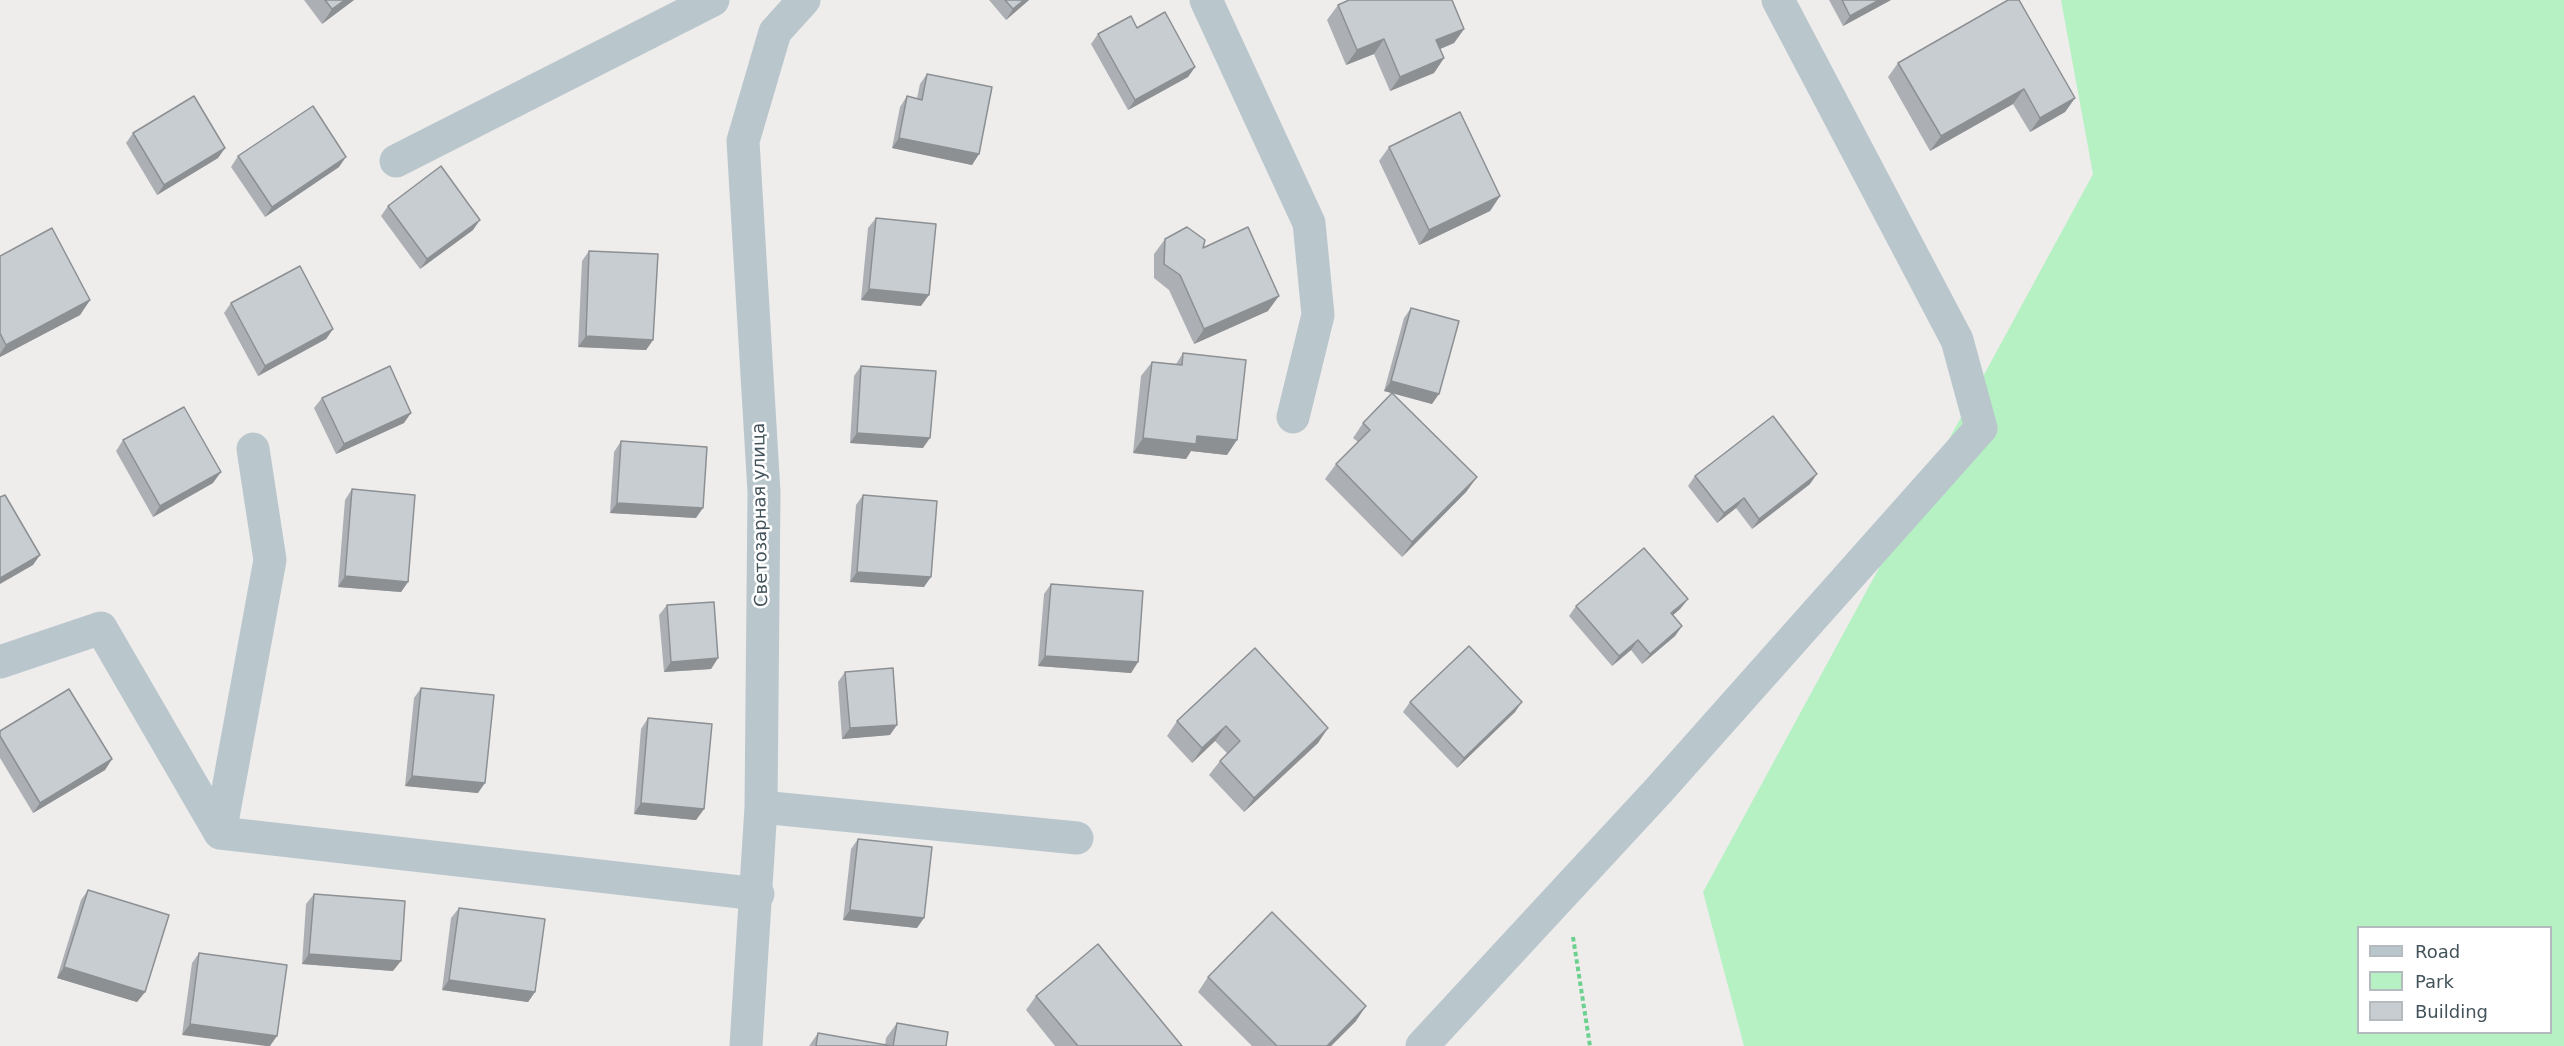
<!DOCTYPE html>
<html>
<head>
<meta charset="utf-8">
<style>
	body { margin:0 }
	#map { position:relative; width:2564px; height:1046px; overflow:hidden; background:#efecec; font-family:"DejaVu Sans",sans-serif }
	canvas { display:block }
	.legend { position:absolute; left:2357px; top:926px; width:195px; height:108px; box-sizing:border-box; background:#fff; border:2px solid #b4babd; margin:0; padding:8px 10px; list-style:none; font-size:18px; color:#43535b }
	.legend li { display:flex; align-items:center; gap:12px; height:30px }
	.legend b { width:30px; border:2px solid #b4babd }
</style>
</head>
<body>
<div id="map">
<canvas width="2564" height="1046"></canvas>
<ul class="legend">
<li><b style="height:8px;background:#b9c7cd"></b>Road</li>
<li><b style="height:16px;background:#b6f1c4"></b>Park</li>
<li><b style="height:16px;background:#c8cdd2"></b>Building</li>
</ul>
</div>
<script>
const ctx = document.querySelector('canvas').getContext('2d');
ctx.lineJoin = 'round';
function paint(path, color) { ctx.fillStyle = color; ctx.fill(path, 'evenodd'); }
function trace(path, color, width, dash) { ctx.strokeStyle = color; ctx.lineWidth = width; ctx.lineCap = dash ? 'butt' : 'round'; ctx.setLineDash(dash || []); ctx.stroke(path); }
function drawText(font, color, halo, rows, align = 'center') {
  ctx.font = font + ' "DejaVu Sans",sans-serif'; ctx.lineWidth = 5; ctx.setLineDash([]); ctx.textBaseline = 'middle'; ctx.strokeStyle = halo; ctx.fillStyle = color; for (const [text, x, y, turn = 0] of rows) {
    ctx.save(); ctx.translate(x, y); ctx.rotate((+turn || 0) * Math.PI / 180); ctx.textAlign = isNaN(turn) ? turn : align; if (halo) ctx.strokeText(text, 0, 0); ctx.fillText(text, 0, 0); ctx.restore();
  }
}
paint(new Path2D(`
	M2061,0H2564V1046H1744L1703,892L2093,174ZM2358,928H2550V1032H2358Z`), '#b6f1c4');
trace(new Path2D(`
	M1573,937L1590,1046`), '#6cd18f', 4, [4.5, 3]);
trace(new Path2D(`
	M1206,0L1309,223L1318,315L1293,417
	M396,161L713,0
	M0,662L101,628L220,833
	M761,807L1077,838
	M220,833L758,894
	M220,833L270,560L253,449
	M746,1046L761,807L764,492L743,141L775,32L804,0
	M1422,1046L1659,790L1981,428L1957,340L1778,0`), '#b9c7cd', 33);
paint(new Path2D(`
	M304,0H354L322,24Z
	M989,0H1029L1006,20Z
	M1829,0H1891L1843,26Z
	M1338,5L1464,29L1454,43L1440,49L1444,58L1434,73L1390,91L1374,54L1346,65L1327,20Z
	M1137,28L1195,67L1188,77L1128,110L1091,44L1098,34Z
	M1898,63L2075,98L2065,112L2030,132L2013,104L1930,151L1888,77Z
	M927,74L979,154L972,165L892,148L900,107L907,96L917,98L920,84Z
	M133,133L225,148L218,158L157,195L126,143Z
	M1389,147L1500,196L1490,211L1419,245L1379,161Z
	M238,156L339,167L265,217L231,167Z
	M388,206L473,230L420,269L381,216Z
	M876,218L921,306L861,300L868,228Z
	M1165,239L1203,248L1268,311L1194,344L1169,290L1154,278V254Z
	M589,251L653,340L646,350L578,347L582,261Z
	M0,256L90,300L80,315L0,357Z
	M231,303L333,329L326,339L258,376L224,313Z
	M1411,308L1432,404L1392,393L1477,477L1466,492L1402,557L1325,479L1336,464L1358,442L1353,438L1363,423L1392,393L1384,391L1404,318Z
	M1183,353L1227,455L1191,451L1186,459L1133,453L1141,376L1152,362L1176,364Z
	M861,366L923,448L850,443L854,376Z
	M322,398L404,423L336,454L314,408Z
	M123,440L213,483L153,517L116,451Z
	M621,441L696,518L610,513L614,452Z
	M1695,476L1810,484L1752,529L1736,508L1717,523L1688,486Z
	M352,489L408,582L401,592L338,587L345,500Z
	M863,495L924,587L850,582L856,505Z
	M1051,584L1138,662L1131,673L1038,666L1044,594Z
	M1688,599L1680,609L1673,615L1682,626L1675,636L1642,664L1631,650L1612,666L1569,616L1576,606Z
	M667,605L718,658L711,669L664,672L659,615Z
	M1255,648L1318,743L1244,812L1209,775L1220,761L1227,753L1215,741L1192,763L1167,736L1177,721Z
	M845,672L890,735L842,739L838,682Z
	M421,688L478,793L405,786L414,698Z
	M1410,702L1515,712L1457,768L1403,712Z
	M648,718L704,809L696,820L634,814L641,729Z
	M0,731L112,759L105,770L33,813L0,758Z
	M858,839L917,928L843,920L851,849Z
	M88,890L145,992L137,1002L57,978L81,900Z
	M314,894L393,971L302,964L306,904Z
	M459,908L535,992L528,1002L442,990L451,918Z
	M199,953L287,965L182,1035L192,963Z
	M1208,977L1356,1021L1331,1046H1252L1198,992Z
	M1036,996L1182,1046H1055L1026,1010Z
	M897,1023L946,1046H809L818,1033L885,1045L886,1038Z`), '#acb0b5');
paint(new Path2D(`
	M345,0H354L322,24L332,9Z
	M1024,0H1029L1006,20L1013,9Z
	M1879,0H1891L1843,26L1850,16Z
	M1464,29L1454,43L1426,55L1436,40Z
	M1384,39L1374,54L1346,65L1357,50Z
	M1444,58L1434,73L1390,91L1400,77Z
	M1195,67L1188,77L1128,110L1135,100Z
	M2024,89L2013,104L1930,151L1941,136Z
	M2075,98L2065,112L2030,132L2040,118Z
	M899,138L979,154L972,165L892,148Z
	M225,148L218,158L157,195L164,185Z
	M346,157L339,167L265,217L272,207Z
	M1500,196L1490,211L1419,245L1429,230Z
	M480,220L473,230L420,269L427,259Z
	M869,289L929,295L921,306L861,300Z
	M1279,296L1268,311L1194,344L1204,329Z
	M90,300L80,315L0,357V354L6,345Z
	M333,329L326,339L258,376L265,366Z
	M586,336L653,340L646,350L578,347Z
	M1391,381L1439,394L1432,404L1384,391Z
	M411,413L404,423L336,454L344,444Z
	M857,433L930,438L923,448L850,443Z
	M1197,436L1237,440L1227,455L1191,451L1186,459L1133,453L1143,438Z
	M221,472L213,483L153,517L160,506Z
	M1817,474L1810,484L1752,529L1759,519Z
	M1477,477L1466,492L1402,557L1412,542Z
	M1744,498L1736,508L1717,523L1724,513Z
	M617,503L703,508L696,518L610,513Z
	M40,555L33,565L0,584V578Z
	M857,572L931,577L924,587L850,582Z
	M345,576L408,582L401,592L338,587Z
	M1688,599L1680,609L1664,623L1671,613Z
	M1682,626L1675,636L1642,664L1650,654Z
	M1638,640L1631,650L1612,666L1619,656Z
	M1045,656L1138,662L1131,673L1038,666Z
	M718,658L711,669L664,672L671,662Z
	M1522,702L1515,712L1457,768L1464,758Z
	M897,725L890,735L842,739L850,728Z
	M1226,726L1215,741L1192,763L1202,748Z
	M1328,728L1318,743L1244,812L1254,798Z
	M112,759L105,770L33,813L40,803Z
	M412,776L485,783L478,793L405,786Z
	M641,803L704,809L696,820L634,814Z
	M850,910L924,918L917,928L843,920Z
	M309,954L401,961L393,971L302,964Z
	M64,967L145,992L137,1002L57,978Z
	M449,980L535,992L528,1002L442,990Z
	M1366,1006L1356,1021L1331,1046H1327Z
	M190,1024L277,1036L270,1046H266L182,1035Z`), '#8c9093');
const building = new Path2D(`
	M325,0H345L332,9Z
	M1005,0H1024L1013,9Z
	M1349,0H1452L1464,29L1436,40L1444,58L1400,77L1384,39L1357,50L1338,5Z
	M1842,0H1879L1850,16Z
	M2008,0H2019L2075,98L2040,118L2024,89L1941,136L1898,63Z
	M1165,12L1195,67L1135,100L1098,34L1131,16L1137,28Z
	M927,74L992,87L979,154L899,138L907,96L922,100Z
	M194,96L225,148L164,185L133,133Z
	M313,106L346,157L272,207L238,156Z
	M1460,112L1500,196L1429,230L1389,147Z
	M441,166L480,220L427,259L388,206Z
	M876,218L936,224L929,295L869,289Z
	M1187,227L1205,240L1203,248L1248,227L1279,296L1204,329L1180,275L1164,264L1165,239Z
	M52,228L90,300L6,345L0,333V256Z
	M589,251L658,254L653,340L586,336Z
	M300,266L333,329L265,366L231,303Z
	M1411,308L1459,321L1439,394L1391,381Z
	M1183,353L1246,360L1237,440L1197,436L1196,444L1143,438L1152,362L1182,365Z
	M390,366L411,413L344,444L322,398Z
	M861,366L936,371L930,438L857,433Z
	M1392,393L1477,477L1412,542L1336,464L1370,430L1363,423Z
	M184,407L221,472L160,506L123,440Z
	M1773,416L1817,474L1759,519L1744,498L1724,513L1695,476Z
	M621,441L707,447L703,508L617,503Z
	M352,489L415,495L408,582L345,576Z
	M5,495L40,555L0,578V497Z
	M863,495L937,501L931,577L857,572Z
	M1644,548L1688,599L1671,613L1682,626L1650,654L1638,640L1619,656L1576,606Z
	M1051,584L1143,591L1138,662L1045,656Z
	M714,602L718,658L671,662L667,605Z
	M1469,646L1522,702L1464,758L1410,702Z
	M1255,648L1328,728L1254,798L1220,761L1240,741L1226,726L1202,748L1177,721Z
	M893,668L897,725L850,728L845,672Z
	M421,688L494,695L485,783L412,776Z
	M69,689L112,759L40,803L0,736V731Z
	M648,718L712,724L704,809L641,803Z
	M858,839L932,847L924,918L850,910Z
	M88,890L169,915L145,992L64,967Z
	M314,894L405,901L401,961L309,954Z
	M459,908L545,919L535,992L449,980Z
	M1272,912L1366,1006L1327,1046H1277L1208,977Z
	M1098,944L1182,1046H1078L1036,996Z
	M199,953L287,965L277,1036L190,1024Z
	M897,1023L948,1032L946,1046H893Z
	M818,1033L892,1046H816Z`);
paint(building, '#c8cdd2');
trace(building, '#8c9093', 1.5);
drawText('18px', '#43535b', '#fff', [
	["Светозарная улица",761,515,-91]
]);
</script>
</body>
</html>
